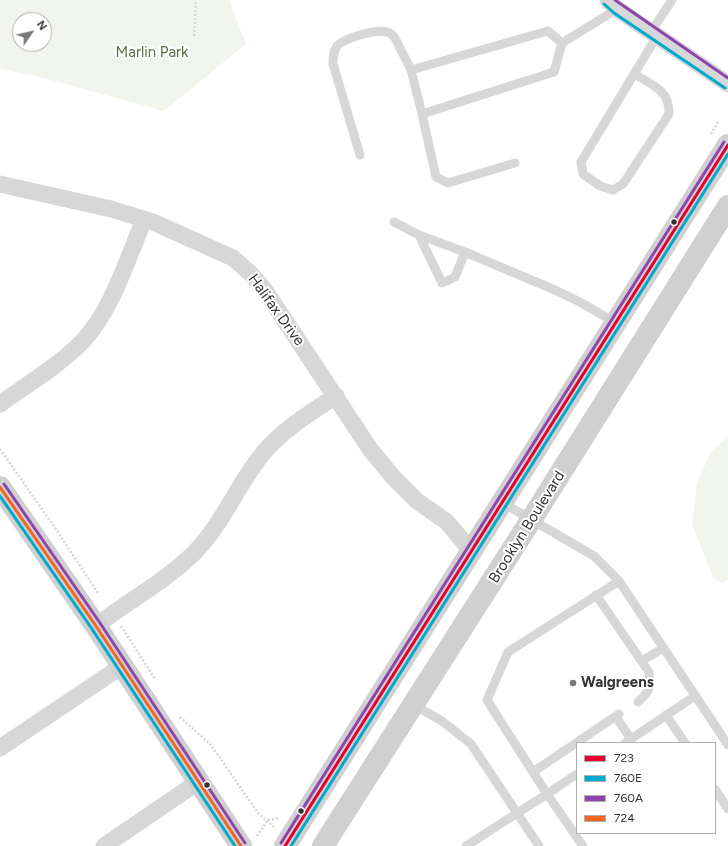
<!DOCTYPE html>
<html>
<head>
<meta charset="utf-8">
<style>
	body { margin:0 }
	#map { position:relative; width:728px; height:846px; overflow:hidden; background:#fff; font-family:Figtree,sans-serif }
	canvas { display:block }
	.legend { position:absolute; left:576px; top:742px; width:140px; height:92px; box-sizing:border-box; background:#fff; border:1px solid #adadad; margin:0; padding:5px 7px; list-style:none; font-size:12px; color:#333 }
	.legend li { display:flex; align-items:center; gap:8px; height:20px }
	.legend b { width:20px; border:1px solid #adadad }
	.north { position:absolute; left:12px; top:12px; width:40px; height:40px; box-sizing:border-box; background:#fff; border:1px solid #adadad; border-radius:50%; rotate:56deg; font-size:11px; font-weight:700; line-height:16px; text-align:center; color:#333 }
	.north::after { content:''; display:block; margin:auto; width:14px; height:18px; background:#7a7a7a; clip-path:polygon(50% 0,100% 100%,50% 72%,0 100%) }
</style>
</head>
<body>
<div id="map">
<canvas width="728" height="846"></canvas>
<ul class="legend">
<li><b style="height:5px;background:#e4002b"></b>723</li>
<li><b style="height:5px;background:#00a9ce"></b>760E</li>
<li><b style="height:5px;background:#8e44ad"></b>760A</li>
<li><b style="height:5px;background:#f26522"></b>724</li>
</ul>
<div class="north">N</div>
</div>
<script>
const ctx = document.querySelector('canvas').getContext('2d');
ctx.lineJoin = 'round';
function paint(path, color) { ctx.fillStyle = color; ctx.fill(path, 'evenodd'); }
function trace(path, color, width, dash) { ctx.strokeStyle = color; ctx.lineWidth = width; ctx.lineCap = dash ? 'butt' : 'round'; ctx.setLineDash(dash || []); ctx.stroke(path); }
function drawText(font, color, halo, rows, align = 'center') {
  ctx.font = font + ' Figtree,sans-serif'; ctx.lineWidth = 4; ctx.setLineDash([]); ctx.textBaseline = 'middle'; ctx.strokeStyle = halo; ctx.fillStyle = color; for (const [text, x, y, turn = 0] of rows) {
    ctx.save(); ctx.translate(x, y); ctx.rotate((+turn || 0) * Math.PI / 180); ctx.textAlign = isNaN(turn) ? turn : align; if (halo) ctx.strokeText(text, 0, 0); ctx.fillText(text, 0, 0); ctx.restore();
  }
}
paint(new Path2D(`
	M0,0H229L246,44L164,111L36,76L0,69ZM20,20H44V44H20Z
	M728,437V580L723,583L713,578L692,524L697,483L711,451Z`), '#f1f5ed');
trace(new Path2D(`
	M194,36L196,0
	M711,134L719,120
	M0,449L53,525L98,593
	M121,626L155,679
	M180,717L211,745L258,813L275,828
	M268,820L279,818
	M257,836L268,820`), '#d6d6d6', 2.5, [2, 2]);
trace(new Path2D(`
	M651,32L672,0
	M562,43L554,72L422,114L411,70L548,31L562,43L617,9
	M634,74C652,85 670,90 669,114L623,184L613,190L600,186L583,174L581,162L657,36
	M422,114L436,177L448,183L515,163
	M360,155L333,64C333,58 333,52 337,46C344,38 376,29 387,32C391,33 394,36 396,40L411,70
	M394,222L419,235L465,252L555,290L580,302L616,323
	M419,235L442,283L455,277L465,252
	M503,503L594,556L619,581L728,745
	M596,595L649,672C651,689 650,691 638,702
	M642,661L663,648
	M414,705L442,721L471,744L539,846
	M666,715L685,743
	M616,717L631,739
	M625,743L695,696
	M533,772L619,714
	M577,774L547,794L487,700L508,652L619,581
	M715,789L728,809
	M466,846L547,794L583,846`), '#d7d7d7', 9);
trace(new Path2D(`
	M608,0L617,9L728,84
	M0,184L111,209L153,222L233,258L250,273L264,289L370,449L393,477L417,501L447,522L472,552
	M0,404C28,384 58,366 82,342C112,311 127,259 144,220
	M96,626C128,601 166,581 195,552C221,525 235,491 257,461C277,433 307,415 336,396
	M0,748L122,666
	M104,846L198,782`), '#d7d7d7', 17);
trace(new Path2D(`
	M0,487L96,626L241,846
	M285,846L728,145
	M323,846L531,520L728,206`), '#d0d0d0', 22);
trace(new Path2D(`
	M285,846L728,145`), '#e4002b', 3);
trace(new Path2D(`
	M604,4L614,13L725,88
	M0,496L92,629L235,846
	M291,846L728,154`), '#00a9ce', 3);
trace(new Path2D(`
	M615,0L728,78
	M4,484L100,623L245,843
	M281,843L724,142`), '#8e44ad', 3);
trace(new Path2D(`
	M0,487L96,626L241,846`), '#f26522', 3);
for (const [x, y, r, color] of [
	[674,222,3.5,"#333"],
	[573,683,4,"#7a7a7a"],
	[207,785,3.5,"#333"],
	[301,811,3.5,"#333"]
]) { const dot = new Path2D(); dot.arc(x, y, r, 0, 2 * Math.PI); ctx.fillStyle = color; ctx.fill(dot); trace(dot, '#fff', 1.5); }
drawText('15px', '#56703f', '#fff', [
	["Marlin Park",152,53]
]);
drawText('15px', '#333', '#fff', [
	["Halifax Drive",276,310,54],
	["Brooklyn Boulevard",527,527,-58]
]);
drawText('bold 15px', '#333', '#fff', [
	["Walgreens",581,683]
], 'left');
</script>
</body>
</html>
